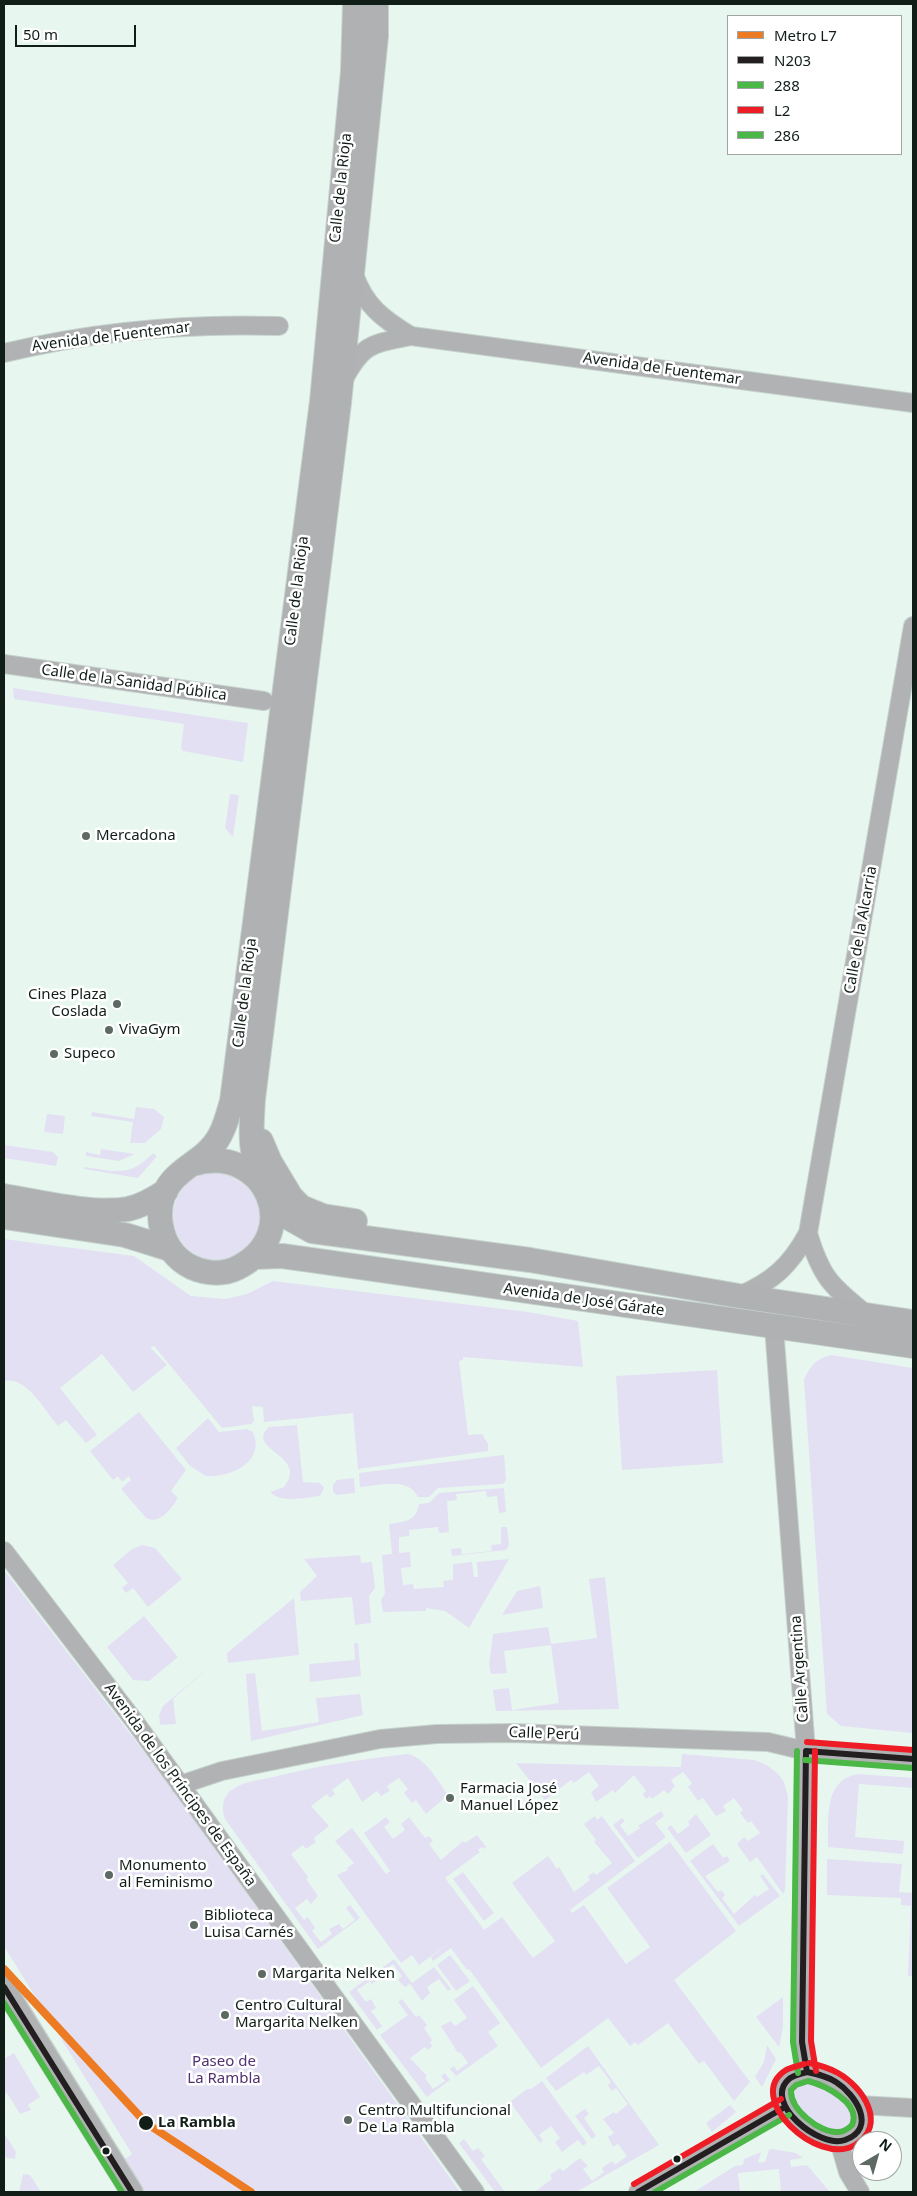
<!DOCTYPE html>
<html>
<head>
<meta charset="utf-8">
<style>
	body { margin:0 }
	#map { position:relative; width:917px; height:2196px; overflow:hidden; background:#e7f7ef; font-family:"Noto Sans",sans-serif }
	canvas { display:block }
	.frame { position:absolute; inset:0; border:5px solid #111e18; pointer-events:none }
	.legend { position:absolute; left:727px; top:15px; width:175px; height:140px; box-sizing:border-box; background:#fff; border:1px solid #a0a5a3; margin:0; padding:6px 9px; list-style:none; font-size:15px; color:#111e18 }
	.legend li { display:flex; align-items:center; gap:10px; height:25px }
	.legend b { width:25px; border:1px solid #a0a5a3 }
	.north { position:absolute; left:852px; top:2131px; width:50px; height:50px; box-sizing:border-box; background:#fff; border:1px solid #a0a5a3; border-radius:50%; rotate:38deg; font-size:14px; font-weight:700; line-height:20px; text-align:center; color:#111e18 }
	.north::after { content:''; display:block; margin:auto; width:18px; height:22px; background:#5c6a63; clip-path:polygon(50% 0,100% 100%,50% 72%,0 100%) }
	.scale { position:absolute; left:15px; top:25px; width:121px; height:22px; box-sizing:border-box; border:2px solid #111e18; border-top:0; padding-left:6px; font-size:15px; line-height:18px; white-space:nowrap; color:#111e18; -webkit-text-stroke:4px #fff; paint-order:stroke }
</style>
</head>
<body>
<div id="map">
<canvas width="917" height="2196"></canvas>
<div class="frame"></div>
<ul class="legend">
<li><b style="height:6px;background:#ed7b24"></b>Metro L7</li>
<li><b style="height:6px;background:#231f20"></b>N203</li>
<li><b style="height:6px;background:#4ab747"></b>288</li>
<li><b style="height:6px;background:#ee1c25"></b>L2</li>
<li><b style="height:6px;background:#4ab747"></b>286</li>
</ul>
<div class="north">N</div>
<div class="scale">50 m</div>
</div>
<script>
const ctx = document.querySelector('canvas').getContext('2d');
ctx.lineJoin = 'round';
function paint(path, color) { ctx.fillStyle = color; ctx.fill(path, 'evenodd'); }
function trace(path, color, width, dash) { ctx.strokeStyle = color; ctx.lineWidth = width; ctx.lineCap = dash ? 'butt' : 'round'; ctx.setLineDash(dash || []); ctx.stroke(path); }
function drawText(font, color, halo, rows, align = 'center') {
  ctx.font = font + ' "Noto Sans",sans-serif'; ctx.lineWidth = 5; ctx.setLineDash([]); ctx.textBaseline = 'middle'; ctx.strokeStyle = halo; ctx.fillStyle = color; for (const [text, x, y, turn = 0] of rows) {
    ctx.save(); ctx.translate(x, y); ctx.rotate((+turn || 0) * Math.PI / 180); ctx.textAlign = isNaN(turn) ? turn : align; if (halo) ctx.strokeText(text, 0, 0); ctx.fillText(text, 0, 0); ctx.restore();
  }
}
paint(new Path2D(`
	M13,688L248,723L243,762L183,751L181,748L184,724L14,699Z
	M230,794L239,795L233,837L225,828Z
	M136,1107L154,1109L164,1117L161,1129L145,1143H130L133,1122L91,1116L92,1112L134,1119Z
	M47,1114L65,1116L63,1134L44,1132Z
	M4,1145L53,1152L58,1157L56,1166L4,1158Z
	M101,1149L135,1154L119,1161L86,1156V1152L100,1155Z
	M153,1153L157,1156L138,1178L84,1169V1167C115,1171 130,1178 153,1153Z
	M173 1216a44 44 0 1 1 88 0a44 44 0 1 1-88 0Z
	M4,1239L134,1256L191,1296L225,1299L247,1294L273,1281L528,1312L578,1321L583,1367L463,1357V1360L459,1361L468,1435L482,1434L488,1444V1451L358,1469L353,1413L264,1422L263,1407L252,1406L254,1421L251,1424L222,1428L154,1346L150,1347L167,1365L133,1392L102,1354L60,1388L97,1435L86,1443L66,1420L58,1426C44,1410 27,1376 4,1381Z
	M831,1355L913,1368V1733L841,1726L827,1714L804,1380C809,1367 817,1358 831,1355Z
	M717,1370L723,1463L622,1470L616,1376Z
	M139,1412L186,1470L171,1491L178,1498C171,1509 160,1525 146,1518L121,1489L131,1480L129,1476L122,1482L118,1476L113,1480L90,1451Z
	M208,1418L219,1432L247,1429L253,1432C266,1462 230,1478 206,1476L190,1466L176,1448Z
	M297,1425L303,1482L320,1483L324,1488L320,1496C306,1497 281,1504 270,1492L284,1487C310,1455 244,1450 269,1427Z
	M504,1455L506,1480L503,1484L438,1488L429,1497H418C408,1476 379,1486 360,1487L359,1473Z
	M354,1478L355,1493L337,1495L333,1492V1485L337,1480Z
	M504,1488L506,1512L499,1513L497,1496L487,1497L486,1491L456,1494L457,1500L447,1501L449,1532L439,1533L438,1527L409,1530V1536L399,1537V1553L410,1552L411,1567L401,1568L403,1585L413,1584L414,1589L444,1587L443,1581L453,1580V1564L472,1562L474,1577H478L477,1562L509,1559L469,1628L445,1611L426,1608V1611L383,1612L381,1600L385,1594L382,1555L392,1554L389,1524C404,1522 417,1521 419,1504L429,1503L439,1493Z
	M501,1527H507L509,1545L506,1550L452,1556L451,1549L461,1548L462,1554L492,1551L491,1545L501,1544Z
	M142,1545L155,1548L182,1579L148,1607L133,1588L126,1593L122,1588L128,1583L113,1565L132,1549Z
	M360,1555L361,1563L372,1562L375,1588L369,1596L371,1623L355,1625L352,1597L301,1601L300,1592L317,1576L304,1559Z
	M4,1570L165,1779L460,2192H143L124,2160L132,2154L4,1946Z
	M605,1577L619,1709L496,1711L493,1690L509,1688L512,1710L559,1703L551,1645L504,1651L507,1673L491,1674L489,1665L493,1634L548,1627L551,1644L597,1638L589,1579Z
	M540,1586L543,1608L502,1615L517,1591Z
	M294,1598L299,1655L228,1663L227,1653Z
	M144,1616L178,1657L149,1681L133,1680L107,1647Z
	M354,1643H358L361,1676L310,1682L309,1664L355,1660Z
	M215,1662L173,1699L176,1724L160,1725L159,1715L163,1706Z
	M255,1673L262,1731L319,1722L316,1698L360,1694L363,1715L251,1741L246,1674Z
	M408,1754C427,1759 437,1780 448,1795L426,1814L416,1800L412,1803L404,1793L408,1789L399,1778L387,1786L390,1791L381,1796L377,1791L362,1802L348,1778L332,1790L335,1794L330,1798L327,1794L311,1806L329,1826L314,1838L316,1842L306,1849L303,1845L291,1854L308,1877L306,1879L318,1896L311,1904L307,1899L295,1908L304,1920L308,1917L315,1928L312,1931L321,1942L332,1934L329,1929L339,1924L343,1929L355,1920L346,1908L350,1905L360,1918L318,1949L225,1819C221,1808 222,1796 233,1789C243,1782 258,1780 269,1778C315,1766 362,1759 408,1754Z
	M682,1754L754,1760L767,1765L778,1774L784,1782L788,1797L785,1890L783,1894L757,1857L750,1862L737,1844L744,1837L748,1841L760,1833L751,1821L748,1823L740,1813L743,1810L734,1798L723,1806L726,1811L716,1816L703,1798L698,1801L688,1787L692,1783L683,1772L671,1780L675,1786L668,1794L664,1790L652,1799L650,1796L646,1799L643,1794L646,1791L634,1775L615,1793L613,1790L596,1802L591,1792L599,1786L589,1772L574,1783L571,1780L545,1800L516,1763L681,1767Z
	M858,1774L913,1778V1788L859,1784L855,1837L904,1841L903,1854L828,1847C829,1819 823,1780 858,1774Z
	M661,1811L664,1816L655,1823L666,1837L638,1858L613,1825L622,1818L625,1821L620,1825L628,1836L640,1828L638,1826Z
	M696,1814L711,1835L686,1853L667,1828L671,1825L678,1834L690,1825L688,1822Z
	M595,1816L597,1820L602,1816L635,1861L570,1910L572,1913L584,1905L626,1964L650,1947L607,1888L670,1842L736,1931L674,1980L750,2082L734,2101L704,2061L699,2064L668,2023L638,2045L635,2042L630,2046L608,2018L541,2068L469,1969L467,1970L451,1948L433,1961L431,1957L450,1942L419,1965L412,1955L401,1963L337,1875L348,1870L347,1868L354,1863L335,1841L352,1828L386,1874L390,1871L364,1833L386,1817L390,1822L384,1827L393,1839L405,1830L401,1824L409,1817L425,1838L429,1836L433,1841L429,1844L441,1860L463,1841L465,1843L477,1835L486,1847L484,1849L482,1847L478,1850L480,1852L445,1878L484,1930L502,1917L533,1958L555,1941L512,1883L548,1856L557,1869L559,1867L574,1892L590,1880L588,1876L594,1872L596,1875L612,1863L594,1842L596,1840L584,1824Z
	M713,1844L723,1858L727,1856L730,1861L705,1876L718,1892L721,1890L725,1895L722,1898L734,1914L755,1895L757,1897L769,1889L760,1876L763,1874L780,1896L739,1926L690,1861Z
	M827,1859L902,1864L899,1892L913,1893V1976H908L911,1906L901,1905V1898L827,1895Z
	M463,1872L494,1913L484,1921L453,1879Z
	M450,1955L470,1981L456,1991L437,1965Z
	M394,1959L412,1983L434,1967L451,1989L448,1991L439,1979L427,1987L430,1993L422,2001L410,1984L405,1987L398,1980L402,1976L393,1964L381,1973L383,1976L372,1984L370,1981L357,1990L366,2002L371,1999L376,2008L371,2011L382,2026L377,2030L349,1992Z
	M473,1986L500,2023L488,2032L498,2046L456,2076L450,2069L454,2066L457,2071L468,2063L460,2052L458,2053L441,2026L451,2021L455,2026L467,2018L454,2000Z
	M783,1997V2027L779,2047L756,2017Z
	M402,1999L416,2017L419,2015L427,2025L424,2028L432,2040L430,2042L432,2046L428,2050L425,2047L410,2058L427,2076L425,2078L433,2089L445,2081L441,2076L445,2073L450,2080L427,2097L380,2035L408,2015L398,2002Z
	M767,2045L776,2059L762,2087L755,2077L764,2062Z
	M588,2046L659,2145L576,2192H534L552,2179L550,2175L560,2168L563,2171L580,2158L588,2166L583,2169L592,2181L604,2172L602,2168L612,2161L615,2165L627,2156L618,2144L613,2147L608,2137L614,2133L603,2119L614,2112L616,2114L628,2104L616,2088L612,2091L608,2085L611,2082L599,2066L586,2075L584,2072L556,2091L546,2078Z
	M14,2053L40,2097L28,2105L31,2110L20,2114L7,2093L4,2094V2059Z
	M542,2081L587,2143L583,2146L578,2140L562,2152L555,2142L560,2138L551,2126L539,2135L543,2140L540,2143L510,2102L527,2089H531Z
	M807,2081C832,2086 849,2099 855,2124L843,2134L821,2130L790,2104L791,2088L795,2083Z
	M730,2105L736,2112L712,2132L706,2123Z
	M585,2109L589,2114L584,2118L596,2136L592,2139L575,2116Z
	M4,2133L16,2152L15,2159L4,2157Z
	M464,2139L473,2151L478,2148L485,2156L481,2159L505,2192H495L459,2143Z
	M772,2149L796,2153L803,2158L790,2160L791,2167L807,2165L830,2192H781L779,2169L738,2173L740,2192H694L735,2166L743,2165L744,2159L761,2152L758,2163L765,2162L769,2150Z
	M23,2174L30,2175L41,2192H19Z`), '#e3e0f3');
const minor = new Path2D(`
	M354,274C365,306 383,319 411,336
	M4,353C94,331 186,323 279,326
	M344,379C364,342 373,344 411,336L913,403
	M4,664L264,701
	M808,1233C821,1277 831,1286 866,1314
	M739,1296C773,1281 790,1266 808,1233L913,626
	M774,1327L806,1751L802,2042L807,2072
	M4,1551L135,1722L475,2192
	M180,1785L222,1771L380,1739L437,1734L513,1733L768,1742L806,1751L913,1759
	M807,2072C817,2074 827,2076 836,2082C852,2092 878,2123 851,2137C846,2140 840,2142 833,2141C800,2136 751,2082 807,2072Z
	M859,2105L913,2108
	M839,2141L848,2172L860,2192
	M638,2192L785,2107`);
const tertiary = new Path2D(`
	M4,1987L132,2192`);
const secondary = new Path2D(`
	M261,1141L270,1162L291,1197L301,1207L323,1216L355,1221
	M193,1164C266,1142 305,1235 237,1268C221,1276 200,1273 186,1264C159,1247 151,1206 172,1181C183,1168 199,1161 210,1149C223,1136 227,1118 232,1101L322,401L353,71L355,4
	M262,1182C249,1148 251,1135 253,1099L339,403L376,36V4
	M4,1196C39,1202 93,1215 128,1209C142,1206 154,1199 166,1191
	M270,1199L289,1218L312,1231L530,1260L739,1296L913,1322
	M4,1217L125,1235L170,1249
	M255,1257L282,1256L311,1260L913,1346`);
trace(minor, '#c6d3cd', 20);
trace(tertiary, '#c6d3cd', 24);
trace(secondary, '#c6d3cd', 26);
trace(minor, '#b1b2b4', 18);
trace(tertiary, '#b1b2b4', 21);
trace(secondary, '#afb1b3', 24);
trace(new Path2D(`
	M806,1751L802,2042L807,2072
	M806,1751L913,1759
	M4,1987L132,2192
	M807,2072C817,2074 827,2076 836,2082C855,2094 878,2128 845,2140C819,2149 762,2102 789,2079C794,2075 801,2074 807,2072Z
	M638,2192L785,2107`), '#231f20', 6);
trace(new Path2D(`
	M797,1751L793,2042L798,2073
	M805,1760L912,1768
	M808,2081C824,2085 862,2103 852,2125C848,2129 843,2132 838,2132C819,2133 790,2109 791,2090L796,2085Z
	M655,2192L789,2115`), '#4ab747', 6);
trace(new Path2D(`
	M807,1742L913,1750
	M815,1751L811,2041L816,2071
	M804,2064C799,2066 791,2067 786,2070C743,2097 817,2167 855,2145C888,2125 863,2087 838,2073C829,2068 819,2065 809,2063
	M634,2184L781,2099`), '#ee1c25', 6);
trace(new Path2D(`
	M4,2003L122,2192`), '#4ab747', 6);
trace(new Path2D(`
	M4,1969L146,2123L251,2192`), '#ed7b24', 8);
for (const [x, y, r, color] of [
	[86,836,5,"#5c6a63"],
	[117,1004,5,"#5c6a63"],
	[109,1030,5,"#5c6a63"],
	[54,1054,5,"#5c6a63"],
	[450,1798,5,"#5c6a63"],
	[109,1875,5,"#5c6a63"],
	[194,1925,5,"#5c6a63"],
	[262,1974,5,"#5c6a63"],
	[225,2015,5,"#5c6a63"],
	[348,2120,5,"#5c6a63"],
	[146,2123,8,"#111e18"],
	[106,2151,4.5,"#111e18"],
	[677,2159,4.5,"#111e18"]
]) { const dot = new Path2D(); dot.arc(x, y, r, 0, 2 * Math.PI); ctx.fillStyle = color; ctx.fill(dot); trace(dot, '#fff', 2); }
drawText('15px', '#111e18', '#fff', [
	["Calle de la Rioja",341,188,-84],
	["Avenida de Fuentemar",111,337,-7],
	["Avenida de Fuentemar",662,369,8],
	["Calle de la Rioja",297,591,-83],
	["Calle de la Sanidad Pública",134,683,8],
	["Calle de la Alcarria",861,930,-80],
	["Calle de la Rioja",245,993,-83],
	["Avenida de José Gárate",584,1300,8],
	["Calle Argentina",800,1669,-94],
	["Calle Perú",544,1734,2],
	["Avenida de los Príncipes de España",180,1785,54]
]);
drawText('15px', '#111e18', '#fff', [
	["Mercadona",96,836],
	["Cines Plaza",107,995,"right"],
	["Coslada",107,1012,"right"],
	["VivaGym",119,1030],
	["Supeco",64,1054],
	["Farmacia José",460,1789],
	["Manuel López",460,1806],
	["Monumento",119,1866],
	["al Feminismo",119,1883],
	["Biblioteca",204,1916],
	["Luisa Carnés",204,1933],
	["Margarita Nelken",272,1974],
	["Centro Cultural",235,2006],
	["Margarita Nelken",235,2023],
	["Centro Multifuncional",358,2111],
	["De La Rambla",358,2128]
], 'left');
drawText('15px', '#523170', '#fff', [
	["Paseo de",224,2062],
	["La Rambla",224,2079]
]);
drawText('bold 15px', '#111e18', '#fff', [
	["La Rambla",158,2123]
], 'left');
</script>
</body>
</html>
